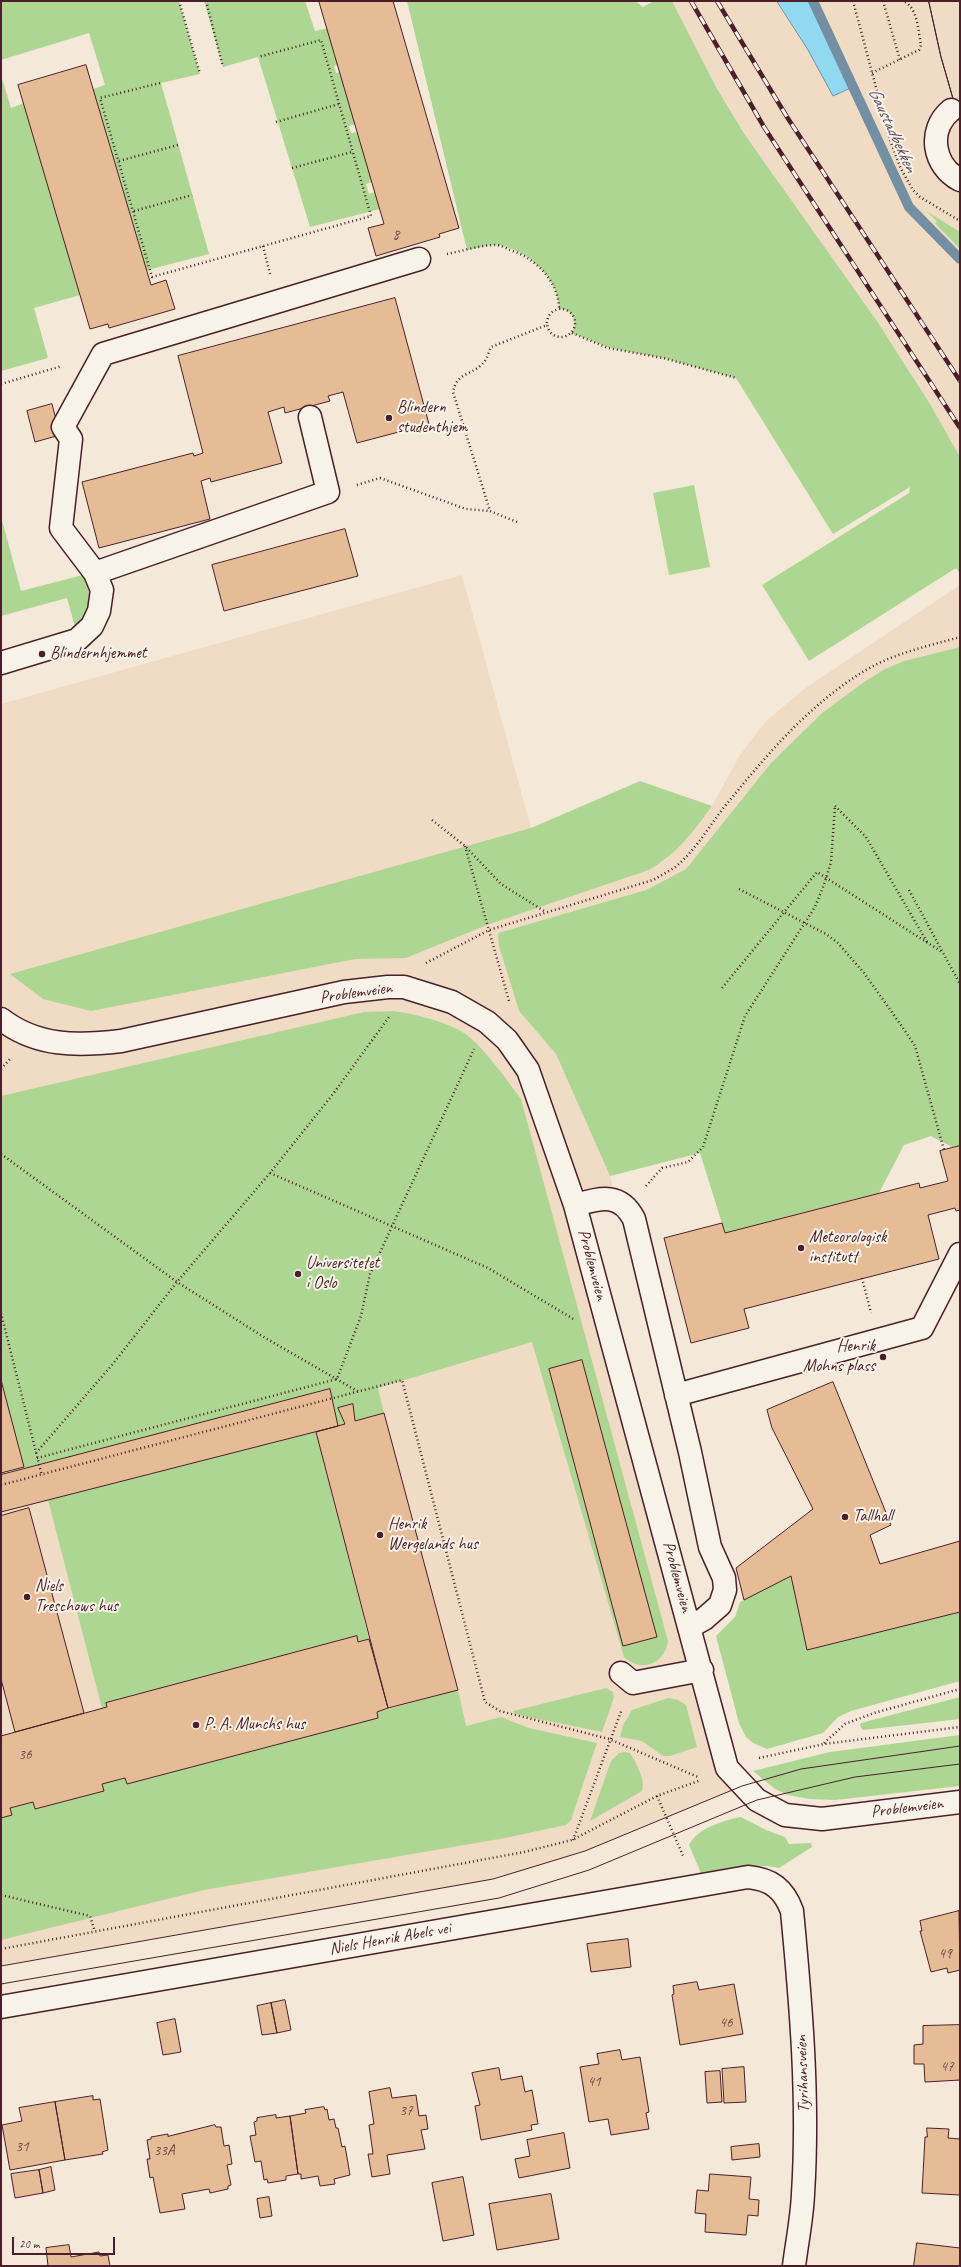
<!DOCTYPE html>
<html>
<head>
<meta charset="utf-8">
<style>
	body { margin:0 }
	#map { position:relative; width:961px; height:2267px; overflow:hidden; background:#f4e8d8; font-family:Caveat,sans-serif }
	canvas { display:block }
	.frame { position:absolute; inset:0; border:2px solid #4a1f2b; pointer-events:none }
	.scale { position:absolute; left:12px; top:2237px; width:103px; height:18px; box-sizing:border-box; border:2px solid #4a1f2b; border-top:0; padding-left:5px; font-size:12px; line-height:14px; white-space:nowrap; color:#4a1f2b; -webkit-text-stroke:3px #f7f3e8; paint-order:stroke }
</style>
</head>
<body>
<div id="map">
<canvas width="961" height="2267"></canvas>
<div class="frame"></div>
<div class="scale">20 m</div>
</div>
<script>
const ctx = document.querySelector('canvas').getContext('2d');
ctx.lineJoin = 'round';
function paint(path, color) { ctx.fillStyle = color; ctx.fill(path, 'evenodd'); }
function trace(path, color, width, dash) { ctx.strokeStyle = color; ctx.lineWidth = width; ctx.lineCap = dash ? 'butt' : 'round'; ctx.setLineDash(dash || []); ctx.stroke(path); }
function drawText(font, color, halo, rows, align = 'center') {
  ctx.font = font + ' Caveat,sans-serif'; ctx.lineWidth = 4; ctx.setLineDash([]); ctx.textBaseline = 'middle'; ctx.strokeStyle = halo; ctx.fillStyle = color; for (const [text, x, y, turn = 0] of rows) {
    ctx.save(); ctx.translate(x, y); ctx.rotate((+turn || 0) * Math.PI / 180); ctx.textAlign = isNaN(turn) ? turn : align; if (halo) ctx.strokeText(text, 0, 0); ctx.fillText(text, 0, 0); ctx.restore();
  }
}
paint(new Path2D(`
	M672,1H960V457L930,404L877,321L745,135L716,87Z
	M462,575L531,828L555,902L649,870L667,859L712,806L740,755L766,721L804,689L960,585V647L904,661L885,669L864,682L822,713L771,763L686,869L646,890L498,933L519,1011L556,1054L610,1176L616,1200L576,1205L742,1786L585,1851L520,1872L464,1884L1,1965V704Z`), '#f0dbc4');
paint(new Path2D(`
	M1,1H179L200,74L161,83L209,254L144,271L93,89L105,85L89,33L1,60Z
	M204,1H305L315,31L329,28L340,64L334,66L336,73L342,72L356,124L349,126L351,133L358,132L372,182L366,184L369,194L375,192L380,209L310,227L258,57L223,67Z
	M407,1H635L643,7L654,1H672L716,87L745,135L877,321L930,404L960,457V574L956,568L809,661L762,585L909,493L910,487L833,534L736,378L663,358L610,348L572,333C578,322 573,309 559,309C559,278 528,250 498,245C489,244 476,249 467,250Z
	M1,75L11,108L24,103L80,295L34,308L48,358L1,371Z
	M926,211L960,232V249L935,223L937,221Z
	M694,485L710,567L669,575L653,493Z
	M1,516L21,591L83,575C92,598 97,610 75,627L67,598L1,616Z
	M960,647V1146L954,1148L931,1136L904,1145L879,1193L725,1233L700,1153L610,1176L556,1054L519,1011L499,946L498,933L646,890L686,869L771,763L822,713L864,682L885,669L904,661Z
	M640,781L712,806C692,833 678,853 649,870L487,925L406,958L355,959L91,1011L43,999L10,974L531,828Z
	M393,1011C414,1014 440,1020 459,1030C480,1041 506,1079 521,1099L668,1641C665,1664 641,1673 624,1657L532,1342L378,1388L384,1413L338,1426L329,1389L24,1469L1,1382V1096L364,1012Z
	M316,1432L369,1639L358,1642L356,1636L107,1703V1707L102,1708L48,1500Z
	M791,1576L808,1650L960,1612V1681L851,1711L838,1717L823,1733L767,1749L753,1743L746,1737L739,1723L716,1636L735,1617L740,1602Z
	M606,1688L613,1692L614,1697L602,1732L514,1714L513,1711Z
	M458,1690L466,1726L501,1717L529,1728L597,1743L571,1820L566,1825L505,1838L204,1890L1,1940V1818L12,1815L10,1808L33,1802L35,1809L103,1791L102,1784L125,1778L127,1784L378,1718L377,1712Z
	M960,1697V1719L863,1730L860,1726L861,1723Z
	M668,1698L678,1700L686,1705L697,1747L670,1756H663L642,1741L620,1737L623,1725L632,1710Z
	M960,1735V1786L835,1800L809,1799L788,1795L775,1789L753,1771L830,1752Z
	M625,1752L630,1753C636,1763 646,1780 642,1791L590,1821L611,1761L619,1753Z
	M741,1817L766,1830L785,1837L789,1844L811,1843L812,1847L779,1868C754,1862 727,1869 701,1873L689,1845C697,1828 725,1820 741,1817Z`), '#aed693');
const water = new Path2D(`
	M777,1H813L853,87L833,96L808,50Z`);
paint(water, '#90d9f1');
trace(water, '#748fa2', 1);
trace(new Path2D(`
	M813,1L909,207L960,259`), '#748fa2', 10);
const building = new Path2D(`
	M323,1H393L459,228L439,234L440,237L376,256L368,228L384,224L319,2Z
	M929,1H960V123L941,57Z
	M929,1H960V123L941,57Z
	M86,65L151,285L166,280L175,309L109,328L108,324L90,329L18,85Z
	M395,298L429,424L357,443L343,392L328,396L330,401L285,413L284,407L268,412L282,463L211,482L210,478L201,481L210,519L99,548L82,482L193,453L194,456L203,453L178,356Z
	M52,404L60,435L35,442L27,411Z
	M345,529L358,576L224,611L212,565Z
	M960,1146V1210L956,1211L955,1208L928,1215L939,1259L744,1309L749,1328L691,1343L664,1238L722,1223L725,1233L919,1183L920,1188L948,1181L940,1151Z
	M582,1360L657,1637L623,1646L549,1369Z
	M1,1380L24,1467L1,1473Z
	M833,1382L891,1525L870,1535L880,1564L960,1541V1612L807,1650L791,1576L744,1600L736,1568L813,1509L772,1428L767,1410Z
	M330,1389L338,1426L1,1512V1475Z
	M353,1404L355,1421L384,1413L458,1690L388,1708L316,1432L345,1424L338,1408Z
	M29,1508L84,1713L15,1732L1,1679V1516Z
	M357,1636L358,1642L369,1639L388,1708L377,1712L378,1718L127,1784L125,1778L102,1784L104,1791L35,1809L33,1802L10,1808L12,1815L1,1818V1736L107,1707L106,1703Z
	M959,1911L960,1970L948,1973L947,1968L931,1972L920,1931H922L920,1921Z
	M628,1939L631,1967L591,1972L587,1944Z
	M697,1982L699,1990L734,1984L743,2034L680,2045L672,1995L674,1994L673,1986Z
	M285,2000L291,2030L277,2033L271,2003Z
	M271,2003L277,2033L262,2035L257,2006Z
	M175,2019L181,2052L163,2055L157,2023Z
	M960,2025V2080L925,2082L924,2064H914V2045L923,2044V2026Z
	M620,2050L622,2060L640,2057L649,2112L646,2113L649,2129L611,2135L608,2119L589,2122L580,2067L599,2064L597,2054Z
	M744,2067L746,2102L724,2103L722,2069Z
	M499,2068L501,2080L522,2076L525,2092L532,2090L538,2124L531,2125L532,2130L481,2140L475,2106L480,2105L472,2073Z
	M720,2071L722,2102L707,2103L705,2072Z
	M390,2088L392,2098L416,2095L419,2116L426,2115L428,2129L421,2130L425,2149L387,2155L390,2174L372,2177L368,2154H373L369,2125L374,2124L369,2092Z
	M93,2096V2100L100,2099L108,2150L102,2152L103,2154L65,2160L55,2102Z
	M55,2102L65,2160L10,2170L2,2125L22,2121L19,2108Z
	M324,2107L325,2110L327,2109L329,2120L334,2119L336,2128H338L342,2147L345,2146L350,2175L334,2179L335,2184L320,2186L318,2176L301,2179V2174H298L290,2116L306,2113L305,2110Z
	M276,2115V2118L290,2116L298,2174L286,2176V2180L268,2183L267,2179L264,2180L261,2161L255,2162L250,2136L256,2135L254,2122L257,2121V2118Z
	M215,2125L216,2127H221L224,2146L229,2145L232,2164L227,2165L231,2185L228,2186V2189L210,2193L209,2189L182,2194L185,2209L160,2213L153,2177L150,2178L147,2159H150L147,2140L151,2139V2137L168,2134V2136Z
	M927,2128L949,2129L948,2138L960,2139V2195L922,2193L925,2137H927Z
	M564,2133L570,2168L519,2178L515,2159L530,2156L527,2140Z
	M759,2144L760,2157L732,2160L731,2147Z
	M51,2167L55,2190L43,2193L39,2170Z
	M39,2170L43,2193L15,2198L11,2174Z
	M710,2174L751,2177L749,2199L759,2200L758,2216L748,2215L746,2235L705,2232L706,2214L695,2213L697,2190L708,2191Z
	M463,2177L474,2235L443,2241L432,2183Z
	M551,2194L559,2239L497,2250L489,2204Z
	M269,2197L272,2216L260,2218L257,2199Z
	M917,2243L960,2248V2266H914Z
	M69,2245L71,2257L99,2252L100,2256L108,2255L110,2266H48L46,2248Z`);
paint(building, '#e6bc96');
trace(building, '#4a1f2b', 1);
const minor = new Path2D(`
	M951,110C927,130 933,166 960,180
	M95,573L328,492L310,417
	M1,663L77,640L92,626L99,611L102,590L95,573L61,528L71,439L63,427L103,354L419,259
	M1,1019C37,1047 78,1046 121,1041L344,992L388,987H404L452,1002L487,1022L507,1040L528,1070L575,1205L727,1768L757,1800L785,1815L822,1819L960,1802
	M575,1205C601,1198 620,1192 634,1219L690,1452L710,1547L724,1578L725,1590L720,1605L704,1619L690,1627
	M676,1395L922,1328L960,1254
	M621,1673L633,1683L702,1670
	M1,2007L748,1877C771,1879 784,1889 792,1911C801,2005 809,2099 803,2194C802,2218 797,2242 794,2266`);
trace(minor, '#4a1f2b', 25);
trace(new Path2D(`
	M179,1L200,74
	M206,1L223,67
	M853,1L890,140L901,169L913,190L920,197L960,221
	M883,1L900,60
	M872,73L919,50L921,45C918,31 918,7 903,1
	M160,83L100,98L152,277L371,216L321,40L258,57
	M276,122L339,104
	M119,161L178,145
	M292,168L352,152
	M134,211L192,195
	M263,246L270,274
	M447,254C463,251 480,245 496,245C500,245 506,248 510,250C536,258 559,282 559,309
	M547 323a14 14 0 1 1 28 0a14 14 0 1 1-28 0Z
	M572,333L608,348L663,358L736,378
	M1,384L62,366
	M357,485L380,478L466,509L490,511
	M517,522L490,511L453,392C457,370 476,376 486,359C488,356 489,351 491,347L547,325
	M835,806L866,837L927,942
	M432,820L465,846L501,884L544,911
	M465,846L509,1001
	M739,889L826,934L838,943L864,973L901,1025L915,1046L944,1150
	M909,890L960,984
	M426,963L489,930L653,880C660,876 667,872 674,868C697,850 711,822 730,800C769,752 812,702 866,670C895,653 928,646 960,637
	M722,988L817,872L942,952
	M1,1069L10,1059
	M1,1154L177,1282L267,1339L359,1392
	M270,1173L488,1268L575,1320
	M646,1186L662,1168L688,1162L703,1147L745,1016L815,907L825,882L831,862L835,806
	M862,1278L871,1313
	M1,1313L42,1476
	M36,1453L112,1365L177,1282L270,1173L333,1094L389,1017
	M37,1458L337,1379L361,1316L370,1274L474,1049
	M1,1485L402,1380L485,1702L500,1711L609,1739L698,1777
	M824,1743L845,1724L874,1713L960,1689
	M759,1758L824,1744L960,1727
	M657,1796L684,1858
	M573,1840L622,1709
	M1,1895L90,1916L95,1932
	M1,1949L524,1852L572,1840L657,1796L701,1780`), '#4a1f2b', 2.5, [1, 3]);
trace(minor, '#f7f3e8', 22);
trace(new Path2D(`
	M1,1966L493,1879L585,1851L742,1786L801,1769L960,1746
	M1,1984L499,1898L589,1870L757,1800L855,1777L960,1764`), '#4a1f2b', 1);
const rail = new Path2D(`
	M691,1L764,127L960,428
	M717,1L787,117L960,381`);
trace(rail, '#4a1f2b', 4.5);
trace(rail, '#f7f3e8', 3, [9]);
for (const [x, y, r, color] of [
	[389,418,4,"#4a1f2b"],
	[42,654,4,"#4a1f2b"],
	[801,1248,4,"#4a1f2b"],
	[298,1274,4,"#4a1f2b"],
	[883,1357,4,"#4a1f2b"],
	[845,1517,4,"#4a1f2b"],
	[380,1535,4,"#4a1f2b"],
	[27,1597,4,"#4a1f2b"],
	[196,1725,4,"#4a1f2b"]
]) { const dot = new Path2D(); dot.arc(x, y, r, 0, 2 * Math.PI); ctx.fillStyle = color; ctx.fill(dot); trace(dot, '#f7f3e8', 1.5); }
drawText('15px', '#714646', null, [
	["8",396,235],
	["36",25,1755],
	["49",945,1954],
	["46",726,2023],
	["47",947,2067],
	["41",594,2082],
	["37",406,2111],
	["31",22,2147],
	["33A",164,2151]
]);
drawText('17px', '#4a1f2b', '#f7f3e8', [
	["Blindern",397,408],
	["studenthjem",397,428],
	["Blindernhjemmet",50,654],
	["Meteorologisk",809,1238],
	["institutt",809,1258],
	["Universitetet",306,1264],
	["i Oslo",306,1284],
	["Henrik",875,1347,"right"],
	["Mohns plass",875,1367,"right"],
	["Tallhall",853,1517],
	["Henrik",388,1525],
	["Wergelands hus",388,1545],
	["Niels",35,1587],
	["Treschows hus",35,1607],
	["P. A. Munchs hus",204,1725]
], 'left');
drawText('17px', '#4a1f2b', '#f7f3e8', [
	["Problemveien",356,993,-8],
	["Problemveien",592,1265,75],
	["Problemveien",677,1577,75],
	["Problemveien",907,1808,-7],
	["Niels Henrik Abels vei",390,1939,-10],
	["Tyrihansveien",803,2074,-92]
]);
drawText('italic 18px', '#5c4e5c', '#f7f3e8', [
	["Gaustadbekken",892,130,65]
]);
</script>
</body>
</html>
